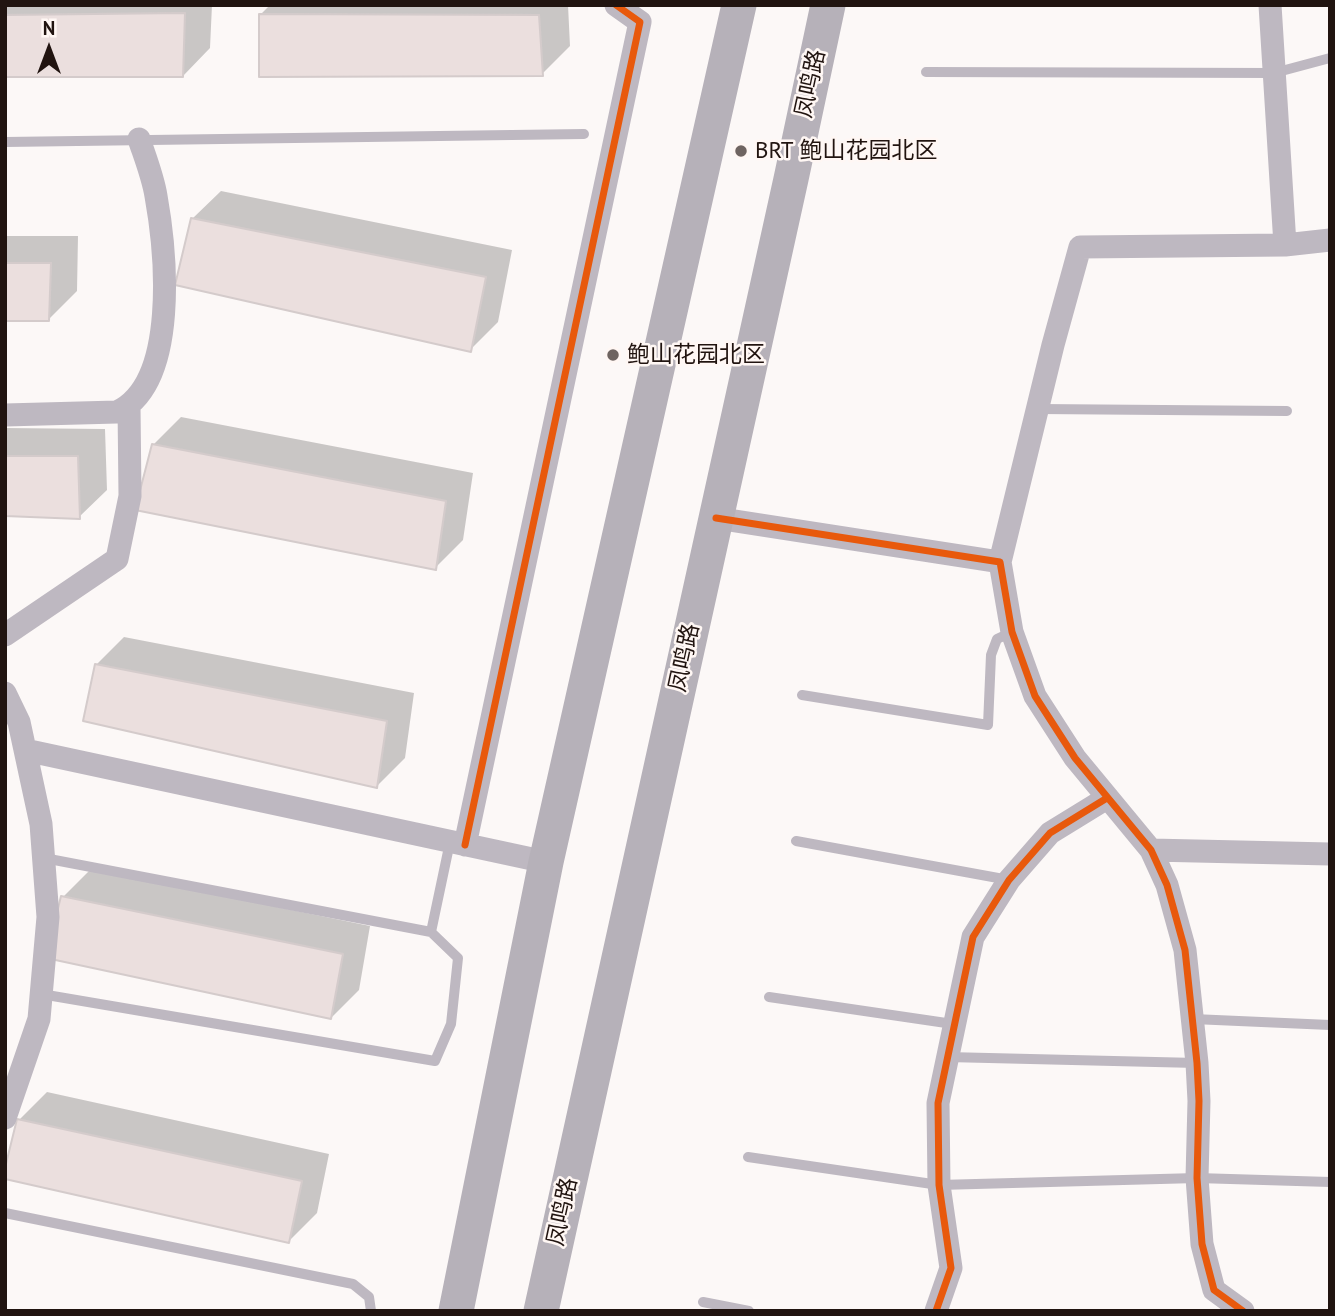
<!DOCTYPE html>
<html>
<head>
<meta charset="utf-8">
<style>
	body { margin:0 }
	#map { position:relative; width:1335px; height:1316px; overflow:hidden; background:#fcf8f7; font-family:"PT Sans",sans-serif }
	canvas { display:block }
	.frame { position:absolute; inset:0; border:7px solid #211410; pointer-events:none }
	.north { position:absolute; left:14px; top:14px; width:70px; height:70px; -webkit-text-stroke:5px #fff7f4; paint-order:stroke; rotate:0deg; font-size:19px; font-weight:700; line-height:28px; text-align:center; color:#211410 }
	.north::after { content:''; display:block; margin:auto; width:24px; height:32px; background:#211410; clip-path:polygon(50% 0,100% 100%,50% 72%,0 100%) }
</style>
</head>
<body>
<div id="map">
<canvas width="1335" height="1316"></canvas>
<div class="frame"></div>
<div class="north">N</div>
</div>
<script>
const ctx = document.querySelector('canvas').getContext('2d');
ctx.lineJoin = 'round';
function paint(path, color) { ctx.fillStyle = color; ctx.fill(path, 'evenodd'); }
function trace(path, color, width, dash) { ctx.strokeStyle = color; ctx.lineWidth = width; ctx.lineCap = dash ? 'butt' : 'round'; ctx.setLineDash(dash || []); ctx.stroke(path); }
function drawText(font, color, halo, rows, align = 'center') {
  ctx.font = font + ' "PT Sans","Noto Sans SC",sans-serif'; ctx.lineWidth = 5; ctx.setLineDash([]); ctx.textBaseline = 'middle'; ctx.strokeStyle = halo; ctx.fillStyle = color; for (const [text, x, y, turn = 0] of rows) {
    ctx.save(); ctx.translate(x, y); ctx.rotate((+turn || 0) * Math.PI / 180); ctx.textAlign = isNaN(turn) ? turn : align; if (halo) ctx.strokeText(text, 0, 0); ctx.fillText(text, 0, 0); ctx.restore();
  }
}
paint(new Path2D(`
	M5,5H212L210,48L183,76H5Z
	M270,5H568L570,46L542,74L261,14Z
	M221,191L512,250L498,322L470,350L193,218Z
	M5,236H78L77,291L49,319H5Z
	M181,417L473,473L463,540L435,568L153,445Z
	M5,428L105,429L107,490L79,517L5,514Z
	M124,637L414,693L405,758L377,786L96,665Z
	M91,869L370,926L359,990L331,1018L63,897Z
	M47,1092L329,1154L317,1213L289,1241L19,1120Z`), '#0003');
const building = new Path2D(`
	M185,13L183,77H5V15Z
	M259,14L539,15L543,76L259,77Z
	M191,218L486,277L471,352L175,285Z
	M5,263H51L49,321H5Z
	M152,444L446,501L436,570L135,510Z
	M5,456H78L80,519L5,516Z
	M95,664L387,721L377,788L83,721Z
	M61,896L343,954L331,1019L46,958Z
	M17,1119L302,1181L289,1243L5,1179V1168Z`);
paint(building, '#ebdfde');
trace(building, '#d4cbcb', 2);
trace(new Path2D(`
	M926,72L1274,73L1330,58
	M5,142L584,134
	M1039,409L1287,411
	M802,695L988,725L991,655L997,639L1012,632
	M796,841L1009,880
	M44,858L431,932L450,842
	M41,994L435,1061L451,1024L458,958L431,932
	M769,997L953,1024
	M1193,1019L1330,1025
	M947,1057L1197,1063
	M748,1157L939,1185L1197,1178L1330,1182
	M5,1213L353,1284L369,1297L371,1311
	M703,1302L749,1311`), '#beb8c1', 10);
trace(new Path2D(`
	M1270,5L1285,245
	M5,415L117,412C179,383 166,252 156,196C153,177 145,157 139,139
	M716,518L1000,562L1012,632L1035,696L1075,758L1151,850L1167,885L1185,950L1197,1063L1199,1101L1197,1178L1202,1244L1214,1290L1243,1311
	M1000,562L1053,345L1080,247L1285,245L1330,240
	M5,635L117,559L130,496L129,406
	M5,693L19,722L41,824L48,917L39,1019L5,1118
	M25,750L546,862
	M465,845L640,22L616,5
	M1151,850L1330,854
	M936,1311L951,1268L939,1185L938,1103L973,937L1009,880L1050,833L1107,798`), '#beb8c1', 23);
trace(new Path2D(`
	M456,1311L546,862L739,5
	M541,1311L791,179L828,5`), '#b6b1b9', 35);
trace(new Path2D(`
	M716,518L1000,562L1012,632L1035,696L1075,758L1151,850L1167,885L1185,950L1197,1063L1199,1101L1197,1178L1202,1244L1214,1290L1243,1311
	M465,845L640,22L616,5
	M936,1311L951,1268L939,1185L938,1103L973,937L1009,880L1050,833L1107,798`), '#e8590c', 7);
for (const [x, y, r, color] of [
	[741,151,7,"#6e6461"],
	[613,355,7,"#6e6461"]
]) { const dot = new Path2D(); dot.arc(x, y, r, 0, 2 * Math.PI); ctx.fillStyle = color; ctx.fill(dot); trace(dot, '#fff7f4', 2.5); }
drawText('23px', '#211410', '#fff7f4', [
	["凤鸣路",811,84,-78],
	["凤鸣路",685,658,-78],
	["凤鸣路",563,1212,-78]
]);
drawText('23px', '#211410', '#fff7f4', [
	["BRT 鲍山花园北区",755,151],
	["鲍山花园北区",627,355]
], 'left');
</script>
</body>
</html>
